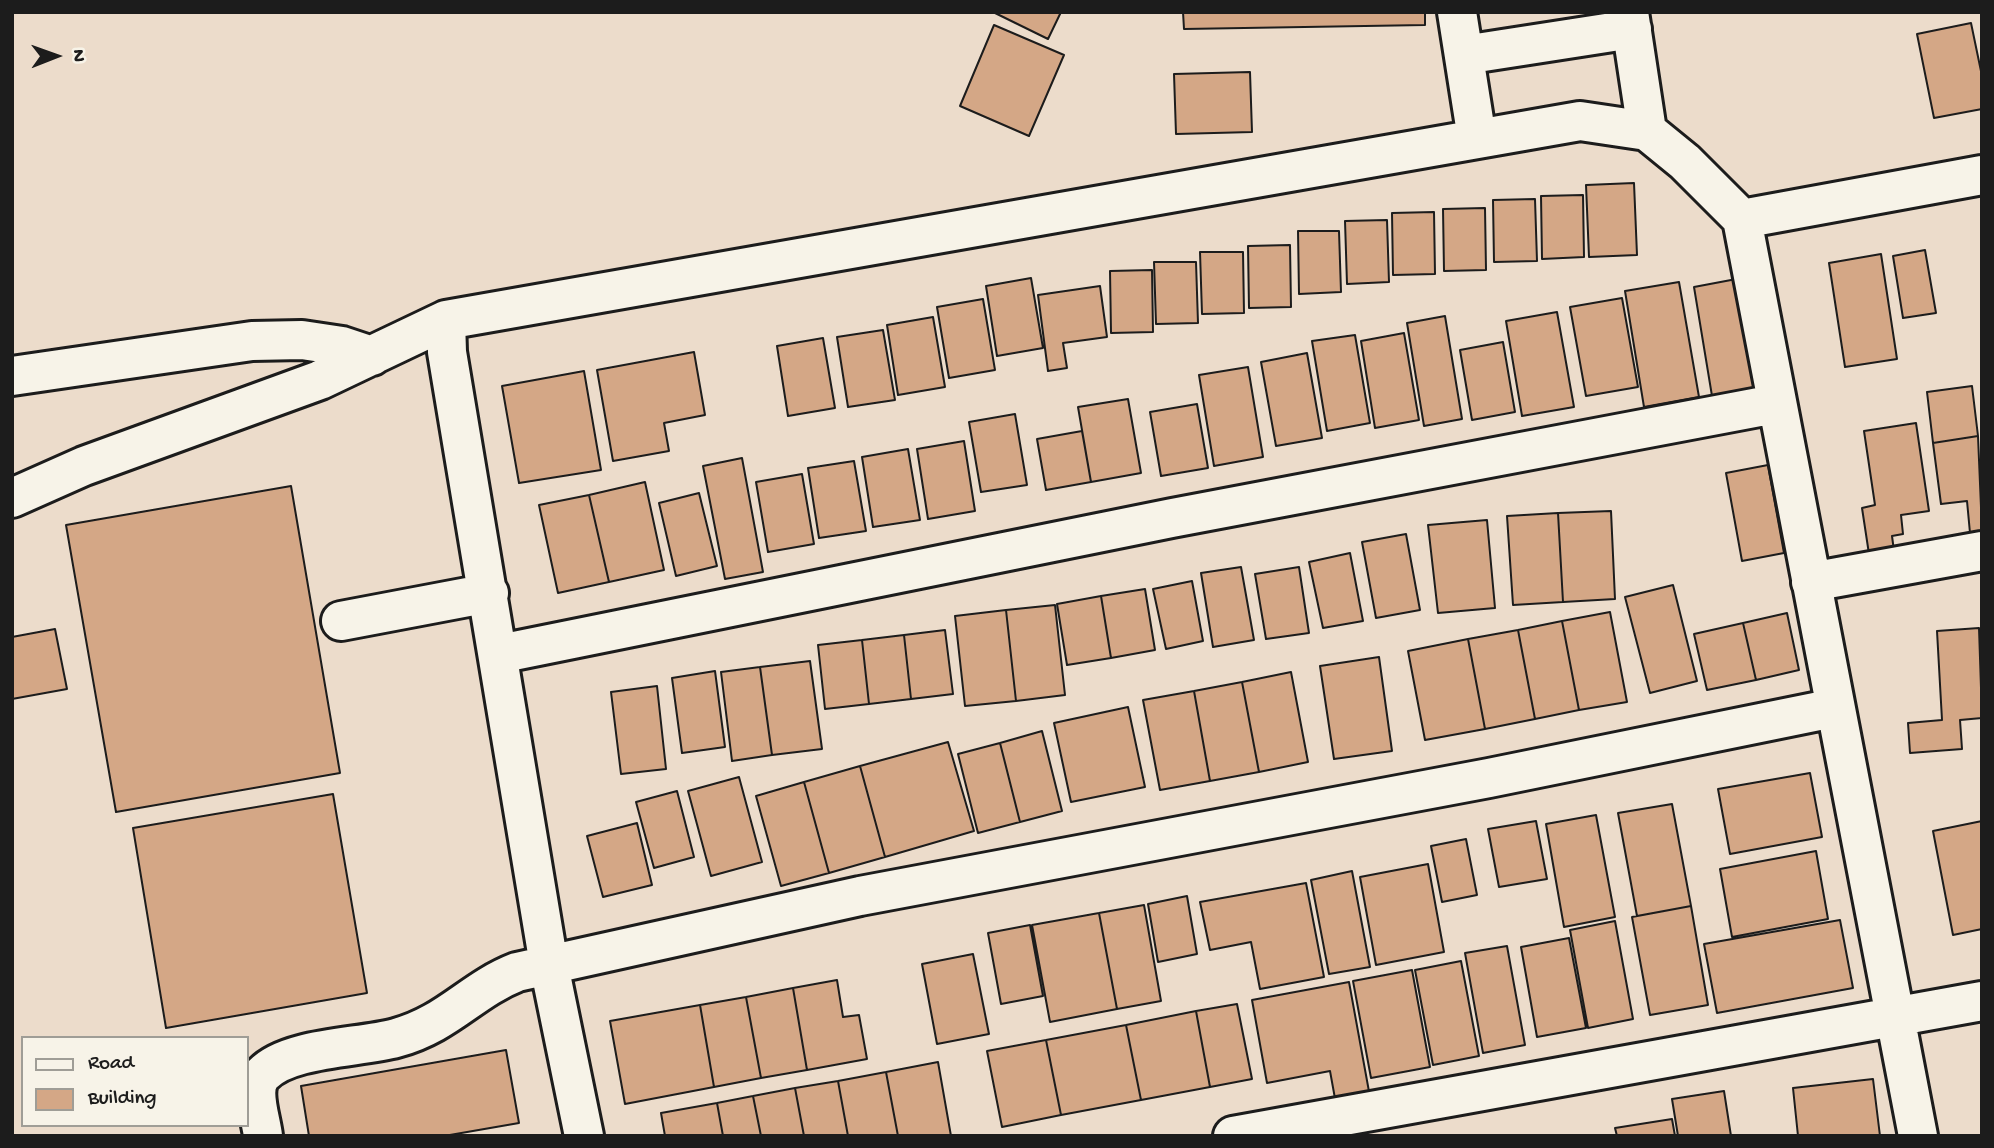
<!DOCTYPE html>
<html>
<head>
<meta charset="utf-8">
<style>
	body { margin:0 }
	#map { position:relative; width:1994px; height:1148px; overflow:hidden; background:#ecdccb; font-family:"Gochi Hand",sans-serif }
	canvas { display:block }
	.frame { position:absolute; inset:0; border:14px solid #1c1c1c; pointer-events:none }
	.legend { position:absolute; left:21px; top:1036px; width:228px; height:91px; box-sizing:border-box; background:#f7f3e8; border:2px solid #9f9d96; margin:0; padding:9px 12px; list-style:none; font-size:21px; color:#1c1c1c }
	.legend li { display:flex; align-items:center; gap:14px; height:35px }
	.legend b { width:35px; border:2px solid #9f9d96 }
	.north { position:absolute; left:21px; top:21px; width:70px; height:70px; -webkit-text-stroke:5px #f7f3e8; paint-order:stroke; rotate:89deg; font-size:19px; font-weight:700; line-height:28px; text-align:center; color:#1c1c1c }
	.north::after { content:''; display:block; margin:auto; width:24px; height:32px; background:#1c1c1c; clip-path:polygon(50% 0,100% 100%,50% 72%,0 100%) }
</style>
</head>
<body>
<div id="map">
<canvas width="1994" height="1148"></canvas>
<div class="frame"></div>
<ul class="legend">
<li><b style="height:9px;background:#f7f3e8"></b>Road</li>
<li><b style="height:19px;background:#d4a786"></b>Building</li>
</ul>
<div class="north">N</div>
</div>
<script>
const ctx = document.querySelector('canvas').getContext('2d');
ctx.lineJoin = 'round';
function paint(path, color) { ctx.fillStyle = color; ctx.fill(path, 'evenodd'); }
function trace(path, color, width, dash) { ctx.strokeStyle = color; ctx.lineWidth = width; ctx.lineCap = dash ? 'butt' : 'round'; ctx.setLineDash(dash || []); ctx.stroke(path); }
const building = new Path2D(`
	M993,12H1061L1048,39Z
	M1183,12H1425V25L1184,29Z
	M1971,23L1982,76V109L1934,118L1917,34Z
	M994,25L1064,55L1029,136L960,106Z
	M1250,72L1252,132L1176,134L1174,74Z
	M1634,183L1637,255L1589,257L1586,185Z
	M1583,195L1584,257L1542,259L1541,196Z
	M1535,199L1537,261L1494,262L1493,200Z
	M1485,208L1486,270L1444,271L1443,209Z
	M1434,212L1435,274L1393,275L1392,213Z
	M1387,220L1389,282L1347,284L1345,221Z
	M1298,231H1339L1341,292L1299,294Z
	M1290,245L1291,307L1249,308L1248,246Z
	M1925,250L1936,313L1903,318L1893,256Z
	M1200,252H1243L1244,313L1202,314Z
	M1881,254L1897,359L1845,367L1829,263Z
	M1154,262H1196L1198,323L1156,324Z
	M1152,270L1153,332L1111,333L1110,271Z
	M1747,277L1767,393L1713,402L1694,287Z
	M1031,278L1043,348L997,356L986,286Z
	M1679,282L1699,397L1644,407L1625,291Z
	M1100,286L1107,337L1063,343L1067,368L1048,371L1038,295Z
	M1622,298L1638,387L1586,396L1570,307Z
	M983,299L995,370L949,378L937,307Z
	M1557,312L1574,407L1522,416L1506,321Z
	M1445,316L1462,419L1424,426L1407,323Z
	M933,317L945,387L898,395L887,325Z
	M883,330L895,400L848,407L837,337Z
	M1404,333L1419,420L1375,428L1361,341Z
	M1355,335L1370,423L1327,431L1312,341Z
	M823,338L835,408L788,416L777,346Z
	M1503,342L1515,412L1472,420L1460,350Z
	M694,352L705,415L664,423L669,451L613,461L597,370Z
	M1307,353L1322,438L1276,446L1261,362Z
	M1248,367L1263,457L1214,466L1199,375Z
	M584,371L601,470L519,483L502,386Z
	M1972,386L1978,436L1933,443L1927,392Z
	M1128,399L1141,473L1091,482L1078,407Z
	M1197,404L1208,468L1161,476L1150,412Z
	M1015,414L1027,485L981,492L969,422Z
	M1916,423L1929,511L1901,515L1903,534L1892,536L1894,551L1869,554L1862,508L1875,505L1864,431Z
	M1082,431L1091,482L1046,490L1037,439Z
	M1978,436L1982,531L1970,533L1967,501L1941,504L1933,443Z
	M964,441L975,511L928,519L917,449Z
	M908,449L920,520L873,527L862,457Z
	M742,458L763,572L725,579L703,466Z
	M854,461L866,531L819,538L808,468Z
	M1768,465L1784,553L1742,561L1726,473Z
	M802,474L814,544L768,552L756,482Z
	M645,482L664,570L609,582L589,495Z
	M291,486L340,773L116,812L66,525Z
	M699,493L717,566L676,576L659,503Z
	M589,495L609,582L558,593L539,505Z
	M1611,511L1615,599L1563,602L1558,513Z
	M1558,513L1563,602L1513,605L1507,516Z
	M1487,520L1495,608L1438,613L1428,525Z
	M1406,534L1420,610L1376,618L1362,542Z
	M1350,553L1363,621L1323,628L1309,562Z
	M1241,567L1254,640L1213,647L1201,573Z
	M1299,567L1309,633L1266,639L1255,574Z
	M1192,581L1203,641L1166,649L1153,589Z
	M1673,585L1697,681L1650,693L1625,597Z
	M1145,589L1155,650L1111,658L1101,596Z
	M1101,596L1111,658L1067,665L1057,604Z
	M1055,605L1065,695L1016,701L1006,610Z
	M1006,610L1016,701L965,706L955,616Z
	M1610,612L1627,702L1579,710L1562,621Z
	M1787,613L1799,670L1756,680L1743,623Z
	M1562,621L1579,710L1535,719L1518,630Z
	M1743,623L1756,680L1707,690L1694,634Z
	M1979,628L1982,718L1960,720L1962,749L1910,753L1908,723L1942,720L1937,631Z
	M55,629L67,689L12,699V637Z
	M945,630L953,694L911,699L904,635Z
	M1518,630L1535,719L1485,729L1468,639Z
	M904,635L911,699L869,704L862,640Z
	M1468,639L1485,729L1425,740L1408,651Z
	M862,640L869,704L825,709L818,645Z
	M1379,657L1392,751L1334,759L1320,666Z
	M810,661L822,749L772,755L760,667Z
	M760,667L772,755L732,761L721,672Z
	M715,671L725,747L682,753L672,678Z
	M1291,672L1308,762L1259,772L1242,682Z
	M1242,682L1259,772L1210,781L1194,691Z
	M657,686L666,769L621,774L611,692Z
	M1194,691L1210,781L1160,790L1143,700Z
	M1128,707L1145,787L1071,802L1054,723Z
	M1042,731L1062,811L1020,822L1000,743Z
	M948,742L974,831L885,857L860,766Z
	M1000,743L1020,822L978,833L958,754Z
	M860,766L885,857L829,873L804,782Z
	M1810,773L1822,837L1730,854L1718,789Z
	M739,777L762,862L711,876L688,791Z
	M804,782L829,873L781,886L756,796Z
	M677,791L694,857L654,868L636,802Z
	M333,794L367,993L166,1028L133,828Z
	M1672,804L1691,906L1637,916L1618,813Z
	M1596,815L1615,917L1564,927L1546,824Z
	M1536,821L1547,879L1499,887L1488,829Z
	M1982,821V929L1953,935L1933,831Z
	M637,823L652,885L603,897L587,836Z
	M1466,839L1477,895L1442,902L1431,846Z
	M1816,851L1828,919L1732,937L1720,869Z
	M1428,864L1444,952L1376,965L1360,877Z
	M1352,871L1370,967L1329,974L1311,880Z
	M1306,883L1324,977L1260,989L1251,942L1210,950L1200,902Z
	M1187,896L1197,954L1158,962L1148,904Z
	M1144,905L1161,1001L1117,1009L1099,913Z
	M1691,906L1708,1005L1650,1015L1632,917Z
	M1099,913L1117,1009L1050,1022L1032,925Z
	M1840,920L1853,988L1717,1013L1704,944Z
	M1615,921L1633,1019L1588,1028L1570,930Z
	M1030,925L1043,996L1001,1004L988,933Z
	M1569,938L1586,1028L1537,1037L1521,947Z
	M1507,946L1525,1045L1483,1053L1465,953Z
	M973,954L989,1034L937,1044L922,964Z
	M1461,961L1479,1056L1433,1065L1415,970Z
	M1412,970L1430,1067L1371,1078L1353,981Z
	M837,980L843,1017L859,1015L867,1059L807,1070L793,988Z
	M1349,982L1370,1097L1336,1104L1330,1071L1267,1083L1252,1000Z
	M793,988L807,1070L761,1078L746,997Z
	M746,997L761,1078L714,1087L700,1005Z
	M1237,1004L1252,1079L1210,1087L1196,1011Z
	M700,1005L714,1087L625,1104L610,1021Z
	M1196,1011L1210,1087L1141,1100L1126,1025Z
	M1126,1025L1141,1100L1061,1115L1046,1040Z
	M1046,1040L1061,1115L1002,1127L987,1051Z
	M506,1050L519,1123L444,1136H309L301,1086Z
	M938,1062L951,1136H898L886,1072Z
	M886,1072L898,1136H848L838,1081Z
	M1873,1079L1880,1136H1798L1793,1088Z
	M838,1081L848,1136H804L795,1088Z
	M795,1088L804,1136H761L753,1096Z
	M1724,1091L1731,1136H1678L1672,1099Z
	M753,1096L761,1136H723L717,1103Z
	M717,1103L723,1136H665L661,1113Z
	M1672,1119L1675,1136H1617L1615,1128Z`);
paint(building, '#d4a786');
trace(building, '#1c1c1c', 2);
const minor = new Path2D(`
	M1457,12L1477,139
	M1629,12L1647,131
	M1464,55L1632,29
	M1742,219L1918,1136
	M12,376L252,341L302,340L342,346L372,356
	M12,498L84,466L320,380L446,320
	M1811,582L1982,551
	M341,621L489,593
	M499,654L1172,518L1775,404
	M263,1136C261,1118 249,1088 263,1074C289,1047 359,1048 396,1038C448,1024 471,990 517,972L860,896L1489,778L1834,708
	M584,1136L549,965L447,352L446,320L1580,121L1647,131L1685,162L1742,219L1982,175
	M1233,1136L1982,1001`);
trace(minor, '#1c1c1c', 44);
trace(minor, '#f7f3e8', 38);
</script>
</body>
</html>
